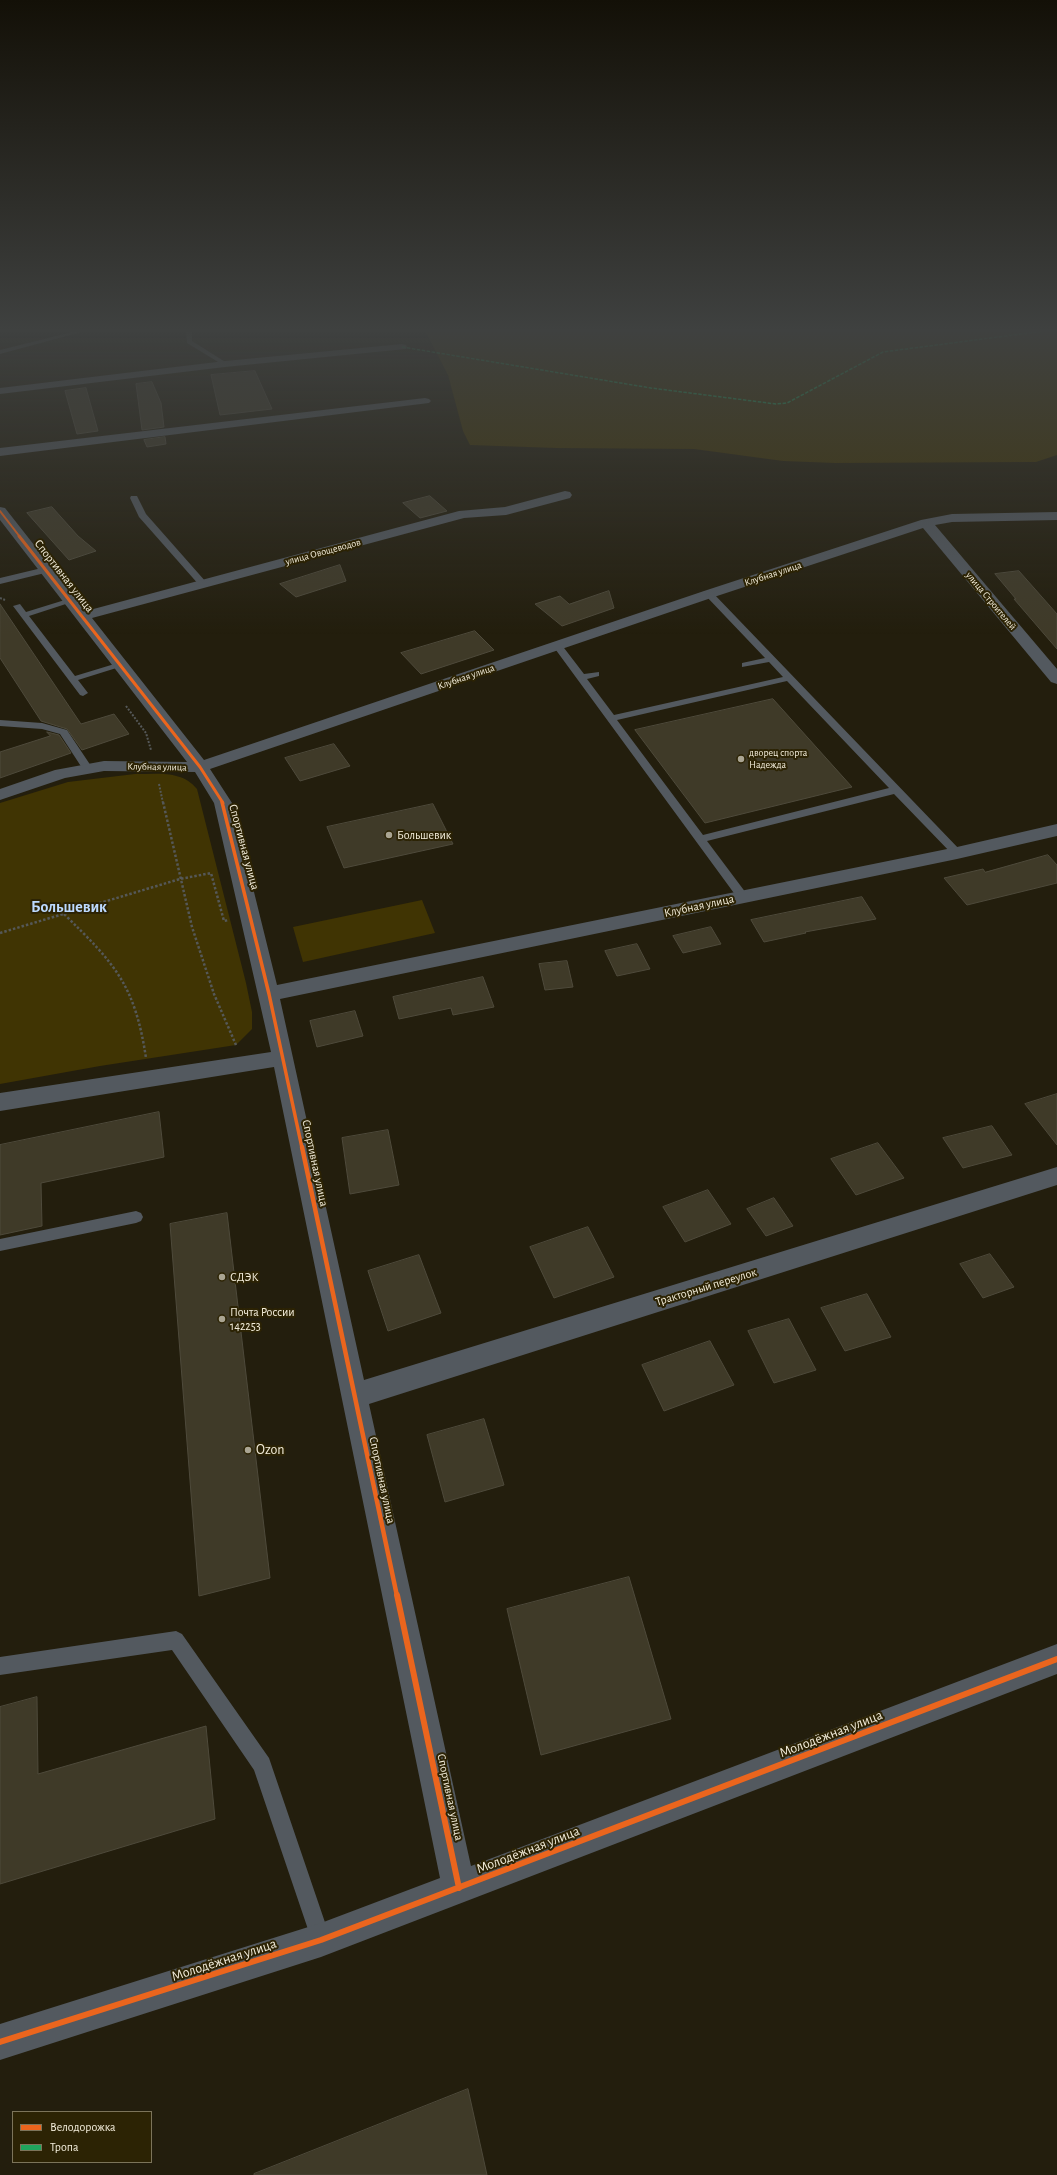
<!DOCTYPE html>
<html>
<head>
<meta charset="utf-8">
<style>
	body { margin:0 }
	#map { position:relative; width:1057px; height:2175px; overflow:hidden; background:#231e0d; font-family:"Alegreya Sans",sans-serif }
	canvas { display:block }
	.legend { position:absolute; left:12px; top:2111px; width:140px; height:52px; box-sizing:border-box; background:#2c2304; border:1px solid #7c745a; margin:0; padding:5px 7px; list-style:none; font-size:12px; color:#f3eddb }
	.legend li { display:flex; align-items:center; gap:8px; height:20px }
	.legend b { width:20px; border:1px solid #7c745a }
</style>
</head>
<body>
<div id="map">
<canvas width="1057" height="2175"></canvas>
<ul class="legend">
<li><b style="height:5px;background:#eb651d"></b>Велодорожка</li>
<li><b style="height:5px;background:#20a55d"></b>Тропа</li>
</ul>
</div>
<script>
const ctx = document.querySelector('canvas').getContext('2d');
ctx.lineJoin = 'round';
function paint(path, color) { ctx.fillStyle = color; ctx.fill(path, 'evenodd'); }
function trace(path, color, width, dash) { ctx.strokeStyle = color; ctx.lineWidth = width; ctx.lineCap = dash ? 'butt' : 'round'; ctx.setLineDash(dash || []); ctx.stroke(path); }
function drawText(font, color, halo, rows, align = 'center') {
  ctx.font = font + ' "Alegreya Sans",sans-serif'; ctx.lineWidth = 4; ctx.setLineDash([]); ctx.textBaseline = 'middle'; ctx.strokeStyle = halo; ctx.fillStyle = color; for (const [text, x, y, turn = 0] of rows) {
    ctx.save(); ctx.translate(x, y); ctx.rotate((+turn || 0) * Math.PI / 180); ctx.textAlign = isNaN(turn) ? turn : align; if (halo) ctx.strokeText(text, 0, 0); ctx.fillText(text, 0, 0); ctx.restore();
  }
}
paint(new Path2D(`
	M425,331H1057V455L1036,462L835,463L783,461L694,449L556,448L470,445L463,431L448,375Z
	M135,774C157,774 182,770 197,789L246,983L252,1012V1029L236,1045L100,1066L0,1084V803L68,782Z
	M422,900L435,933L303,962L293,927Z`), '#403403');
const building = new Path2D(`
	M255,371L272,409L220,415L211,375Z
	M152,382L161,403L164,427L142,430L136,384Z
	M86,388L98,431L77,434L65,391Z
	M165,437L166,444L147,447L144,440Z
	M430,496L447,511L420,518L403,503Z
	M52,507L78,536L96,551L69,560L27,513Z
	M340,565L346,581L296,597L280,584Z
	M1019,571L1057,614V649L1014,599H1016L995,574Z
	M609,591L614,608L562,626L535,604L560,596L569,604Z
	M0,604L81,724L114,714L129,734L82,750L67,729L41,721L0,658Z
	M475,631L494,650L421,674L401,653Z
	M773,699L852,787L705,823L635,730Z
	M47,732L59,735L71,753L0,778V752L50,736Z
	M334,744L350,766L300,781L285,758Z
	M433,804L453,844L344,868L327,827Z
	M1048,855L1057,865V883L967,905L944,878L983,869L985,872Z
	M862,897L876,919L805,932L806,933L764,942L751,920Z
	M711,927L721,944L683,953L673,936Z
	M637,944L650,969L617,976L605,951Z
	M567,961L573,987L545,990L539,964Z
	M483,977L494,1007L453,1015L451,1008L399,1019L393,997Z
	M355,1011L363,1036L317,1047L310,1021Z
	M1057,1094V1145L1025,1104Z
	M159,1112L164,1157L41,1183L42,1226L0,1235V1145Z
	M992,1126L1012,1155L963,1168L943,1138Z
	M388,1130L399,1185L350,1194L342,1138Z
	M878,1143L904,1178L856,1195L831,1159Z
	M708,1190L731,1224L685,1242L663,1207Z
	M774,1198L793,1226L766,1236L747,1209Z
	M227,1213L270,1578L199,1596L170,1224Z
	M588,1227L614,1277L554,1298L530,1247Z
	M990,1254L1014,1287L983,1298L960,1264Z
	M419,1255L441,1313L388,1331L368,1271Z
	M867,1294L891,1337L845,1351L821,1308Z
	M789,1319L816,1370L774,1383L748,1331Z
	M710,1341L734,1385L664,1411L642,1365Z
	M484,1419L504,1485L445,1502L427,1435Z
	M629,1577L671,1719L541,1755L507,1609Z
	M37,1697L38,1774L206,1726L215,1819L0,1884V1707Z
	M468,2089L487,2175H254V2174Z`);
paint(building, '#3f3a28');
trace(building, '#4e4a3b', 1);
trace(new Path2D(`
	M0,598L5,600
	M126,706L146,733L151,750
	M159,784L163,803`), '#555858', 2, [2, 1.5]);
trace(new Path2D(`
	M163,802L192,927L214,994L236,1045
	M64,914C115,964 135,985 146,1058
	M0,933L180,879L211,873L224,921L229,920`), '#555858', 2.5, [2.5, 2]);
paint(new Path2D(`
	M76,331H85L0,354V350Z
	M186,331H192V341L227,363V365H223L187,343Z
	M131,496H137L146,514L206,582V586H200L139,517L130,498Z
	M46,567L50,570L49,572L0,584V578Z
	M706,592H712L961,851L962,853L961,855H953L894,794L707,841L749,897L747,900H739L553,646L558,643L561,644L584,674L599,672V676L587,679L614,715L783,677L769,662L742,667V663L765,658L706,596ZM787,681L889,788L703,835L617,720Z
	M68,599L75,601L29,616L75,676L121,662L126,665L78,680L88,693L83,696L80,695L13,606L20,604L26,612Z
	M0,720L42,723L67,730L93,769L92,771H84L60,734L42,729L0,726Z
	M136,1211L141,1213L143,1217L141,1221L136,1223L0,1251V1239Z
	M176,1631L182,1634L269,1758L331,1940L328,1947L321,1950L314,1947L254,1770L172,1650L0,1675V1657Z`), '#53595f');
paint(new Path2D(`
	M402,344L406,345L407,347L406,349L225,367L0,394V388L225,361Z
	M425,398L429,399L431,401L429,403L0,456V448Z
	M565,491L570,492L572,495L570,498L506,515L464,518L92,618L204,760L704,591L921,520L952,514L1057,512V520L952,522L935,525L1057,669V684L1051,682L923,528L714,597L210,769L232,803L277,985L957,847L1057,824V836L957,859L280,999L364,1380L1057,1167V1185L369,1404L471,1866L1057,1644V1674L321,1957L0,2060V2024L321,1923L440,1878L274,1067L0,1111V1093L271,1052L214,803L195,772L104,771L65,778L0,800V789L55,770L104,761L187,762L0,520V507L5,508L86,611L459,511L505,507Z`), '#53595f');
trace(new Path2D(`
	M402,347L651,388L776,404L787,403L883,352L1044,331`), '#20a55d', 1.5, [3.5, 1.5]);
trace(new Path2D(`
	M0,511L20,537`), '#eb651d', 2);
trace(new Path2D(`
	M19,536L200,767L223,803`), '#eb651d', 3);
trace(new Path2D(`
	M222,802L269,994L302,1148`), '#eb651d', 3.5);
trace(new Path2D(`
	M302,1147L397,1596`), '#eb651d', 4.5);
trace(new Path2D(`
	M397,1595L459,1888
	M0,2042L321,1940L1057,1659`), '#eb651d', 6);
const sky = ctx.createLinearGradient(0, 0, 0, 635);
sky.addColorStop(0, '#131007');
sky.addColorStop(0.52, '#3f4140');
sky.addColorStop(1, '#3f414000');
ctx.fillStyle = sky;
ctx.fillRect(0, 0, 1057, 635);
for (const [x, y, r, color] of [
	[741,759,4,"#aaa593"],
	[389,835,4,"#aaa593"],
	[222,1277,4,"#aaa593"],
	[222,1319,4,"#aaa593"],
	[248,1450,4,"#aaa593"]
]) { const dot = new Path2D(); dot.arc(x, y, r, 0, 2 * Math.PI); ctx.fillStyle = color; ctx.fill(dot); trace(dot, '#2c2304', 1.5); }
drawText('10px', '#f3eddb', '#2c2304', [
	["улица Овощеводов",323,552,-15],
	["Клубная улица",773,574,-18],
	["улица Строителей",991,601,50],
	["Клубная улица",466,677,-19],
	["Клубная улица",157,767,1]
]);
drawText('10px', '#f3eddb', '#2c2304', [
	["дворец спорта",749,753],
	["Надежда",749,765]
], 'left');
drawText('12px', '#f3eddb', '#2c2304', [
	["Спортивная улица",64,576,52],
	["Спортивная улица",244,847,75],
	["Клубная улица",699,906,-12],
	["Спортивная улица",315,1163,78],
	["Тракторный переулок",706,1287,-17],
	["Спортивная улица",382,1480,78],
	["Спортивная улица",450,1797,78]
]);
drawText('12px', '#f3eddb', '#2c2304', [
	["Большевик",397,835],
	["СДЭК",230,1277],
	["Почта России",230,1312],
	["142253",230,1326]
], 'left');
drawText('14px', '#f3eddb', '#2c2304', [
	["Ozon",256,1450]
], 'left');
drawText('14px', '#f3eddb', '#2c2304', [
	["Молодёжная улица",831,1734,-21],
	["Молодёжная улица",528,1850,-21],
	["Молодёжная улица",224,1960,-18]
]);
drawText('bold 16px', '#bcd9fe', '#2c2304', [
	["Большевик",69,907]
]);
</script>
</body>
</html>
